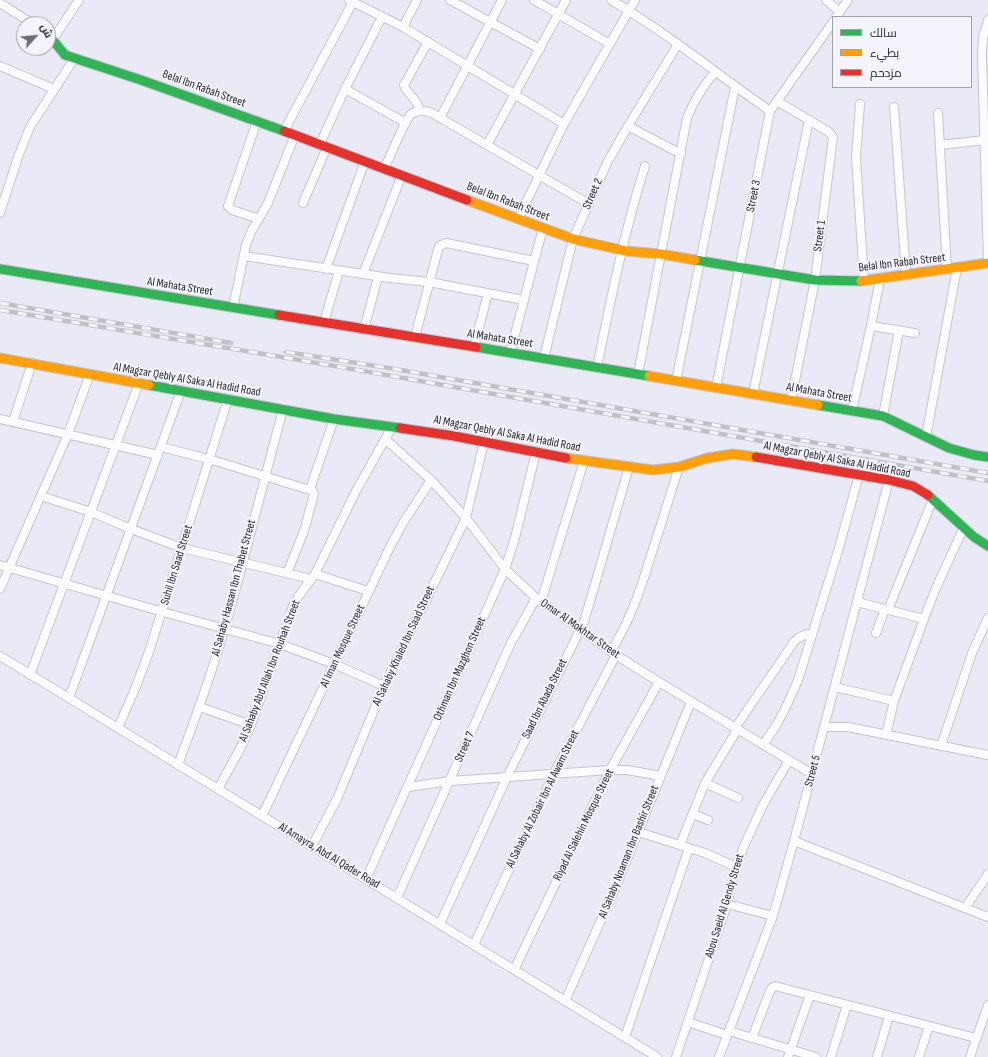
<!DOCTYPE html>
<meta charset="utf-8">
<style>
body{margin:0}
#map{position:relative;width:988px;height:1057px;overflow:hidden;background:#eaeaf6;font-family:"Sofia Sans Condensed",Cairo,sans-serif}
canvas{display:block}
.legend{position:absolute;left:832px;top:16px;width:140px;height:72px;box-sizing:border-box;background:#f4f4fd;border:1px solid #a2a2ab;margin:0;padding:5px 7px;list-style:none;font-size:12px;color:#282830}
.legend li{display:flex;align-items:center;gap:8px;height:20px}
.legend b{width:20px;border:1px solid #a2a2ab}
.north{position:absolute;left:16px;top:16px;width:40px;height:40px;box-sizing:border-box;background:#f4f4fd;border:1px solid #a2a2ab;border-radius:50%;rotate:63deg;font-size:11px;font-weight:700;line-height:16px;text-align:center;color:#282830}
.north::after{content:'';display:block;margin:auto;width:14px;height:18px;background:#6c6c75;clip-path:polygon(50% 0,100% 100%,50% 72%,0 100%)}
</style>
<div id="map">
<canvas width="988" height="1057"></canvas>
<ul class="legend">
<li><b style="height:5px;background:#30b455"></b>سالك</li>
<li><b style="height:5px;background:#ff9f0a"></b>بطيء</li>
<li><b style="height:5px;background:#e5322d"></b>مزدحم</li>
</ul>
<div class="north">ش</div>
</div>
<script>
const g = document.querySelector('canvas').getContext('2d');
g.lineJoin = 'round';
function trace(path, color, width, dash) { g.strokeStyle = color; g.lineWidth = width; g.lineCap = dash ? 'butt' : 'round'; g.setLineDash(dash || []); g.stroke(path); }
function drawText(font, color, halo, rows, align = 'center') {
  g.font = font + ' "Sofia Sans Condensed",sans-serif'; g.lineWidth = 4; g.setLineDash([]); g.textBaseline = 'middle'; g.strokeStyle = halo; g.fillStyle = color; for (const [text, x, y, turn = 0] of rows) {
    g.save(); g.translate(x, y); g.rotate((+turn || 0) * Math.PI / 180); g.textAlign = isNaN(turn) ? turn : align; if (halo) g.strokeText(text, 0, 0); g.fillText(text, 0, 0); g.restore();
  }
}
const street = new Path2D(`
 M349,0L403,27L564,124
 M450,0L540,49
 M534,0L610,44
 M611,0C667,33 717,74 770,111
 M826,0L840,12
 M0,3L33,24
 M836,17L848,0
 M403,27L417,0
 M53,39L79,0
 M0,66L54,89
 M345,89L406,123
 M777,101L829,132L833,137L815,280L791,401
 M860,104L856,158L864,281
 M894,107L906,275
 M420,111C417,97 406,94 404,85L428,42
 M938,113L947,269
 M440,118L502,0
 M257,121L228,206L232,210L259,219
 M628,126L681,154
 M284,131L353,2
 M320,144L345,89L382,17
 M487,145L566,0
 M940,145L985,140
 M384,169C389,159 405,120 411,114C417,110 423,111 430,112L589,204
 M303,203L327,147
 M0,213L18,157L30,127L74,59
 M518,219L564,124L635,0
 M244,256L390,278L429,282L524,300
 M988,263L982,54L983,38L988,20
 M326,269L365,161
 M363,274L402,175
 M233,308L246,245L251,232L268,203L295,135
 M324,322L339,271
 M871,326L915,333
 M364,329L378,277
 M415,337L439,246L446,243L534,261
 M474,347L488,293
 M510,353L543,228
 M544,358L573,239L607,163L628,126L678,44
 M597,367C611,299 624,232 645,166
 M638,374L687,118C694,100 703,86 715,72
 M676,381L735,87
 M716,388L770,111L833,22
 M753,394L809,120
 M852,411L871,326L880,279
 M883,416L899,330
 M0,419L158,455
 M13,422L32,363
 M926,437L957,268
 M385,439L431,480L466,518L505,569L536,598L616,655L659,682L812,774
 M161,447L209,459L313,491L314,494L304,531L287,573
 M310,489L334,419
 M41,496L91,512L131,529L182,548L311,579
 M0,565L163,612L280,644L334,664L384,686
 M315,574L368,591
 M0,589L68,434L90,374
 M541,602L584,461
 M857,602L924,619
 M888,610L933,499
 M876,633L885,609
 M611,651C631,620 642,585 653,549C662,522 670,495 679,467
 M0,656L657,1057
 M30,675L139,383
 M835,687L894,701
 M69,698L181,391
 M200,707L251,725
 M824,727H848L988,755
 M118,728L135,689L149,652L228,399
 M735,728L794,642C799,636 804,634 812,634
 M886,735L894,701L924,619L936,588L964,527
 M763,745L777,724L788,703L798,680L838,551L859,475
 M941,746L972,653L988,618
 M178,765C195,719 212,674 225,627C246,555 263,482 283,410
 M705,783L738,798
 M408,787L450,781L610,770H627L661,776
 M218,789L241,747L251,725L293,606L298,597L315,574L356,491L392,427
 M693,814L708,820
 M262,816L390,547L403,523L431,480
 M638,832L705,853L736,867
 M794,841L988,917
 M680,845L705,783L737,730
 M312,846L337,799L384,686L466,518L484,442
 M366,879L505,569L515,538L536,452
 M397,898L510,645L536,598
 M727,904L773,916
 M965,908L988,874
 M440,924L507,777L584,622L629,467
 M474,945L552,777L616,655
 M514,970L610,770L659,682
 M565,1001L614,891L691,702
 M688,1022L727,1035
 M729,1031L816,1057
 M625,1037L689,848
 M752,1038L770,991L772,988L775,986L976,1038
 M676,1057L727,904L736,867L744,846L763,805L789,760
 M719,1057L773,916L794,841L889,480
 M788,1057L810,995
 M831,1057L847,1005
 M877,1057L889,1016
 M919,1057L929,1026
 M970,1057L988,1005`);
const fast = new Path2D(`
 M48,34L65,55L141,80L284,131
 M695,260L815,280L861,281
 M0,269L279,315
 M476,347L649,376
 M149,385L334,419L400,428
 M818,405L883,416L949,448L974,455L988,457
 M928,495L974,537L988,546`);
const slow = new Path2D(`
 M467,200L573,239L626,251L661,254L695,260
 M861,281L988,263
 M0,358L149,385
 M649,376L818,405
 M566,458L653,470L679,467L707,458L733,454L756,457`);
const jam = new Path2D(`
 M284,131L467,200
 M279,315L476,347
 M400,428L454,436L566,458
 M756,457L889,480L913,486L928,495`);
const rail = new Path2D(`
 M0,303L231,343
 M0,310L335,366L988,481
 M286,352L395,369L988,473`);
const streetNames = [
 ["Belal Ibn Rabah Street",204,89,20],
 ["Street 2",593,194,-66],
 ["Street 3",754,196,-79],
 ["Belal Ibn Rabah Street",508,202,21],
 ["Street 1",820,236,-83],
 ["Belal Ibn Rabah Street",902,263,-7],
 ["Al Mahata Street",180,287,9],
 ["Al Mahata Street",500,339,9],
 ["Al Magzar Qebly Al Saka Al Hadid Road",187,380,10],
 ["Al Mahata Street",819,393,10],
 ["Al Magzar Qebly Al Saka Al Hadid Road",507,434,11],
 ["Al Magzar Qebly Al Saka Al Hadid Road",837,460,11],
 ["Suhil Ibn Saad Street",177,565,-73],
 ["Al Sahaby Hassan Ibn Thabet Street",234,588,-75],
 ["Omar Al Mokhtar Street",580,629,35],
 ["Al Iman Mosque Street",343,646,-65],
 ["Al Sahaby Khaled Ibn Saad Street",404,646,-65],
 ["Othman Ibn Mazghon Street",460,669,-66],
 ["Al Sahaby Abd Allah Ibn Rouhah Street",270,671,-69],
 ["Saad Ibn Abada Street",545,699,-64],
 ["Street 7",465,747,-66],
 ["Street 5",813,771,-75],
 ["Al Sahaby Al Zobair Ibn Al Awam Street",543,799,-64],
 ["Riyad Al Salehin Mosque Street",584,825,-64],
 ["Al Sahaby Noaman Ibn Bashir Street",629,852,-68],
 ["Al Amayra, Abd Al Qader Road",329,856,31],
 ["Abou Saeid Al Gendy Street",725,906,-73]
];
trace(street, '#c4c5ce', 10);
trace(fast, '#c4c5ce', 11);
trace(slow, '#c4c5ce', 11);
trace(jam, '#c4c5ce', 11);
trace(street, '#fcfcfe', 8);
trace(fast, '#30b455', 9);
trace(slow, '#ff9f0a', 9);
trace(jam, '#e5322d', 9);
trace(rail, '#c1c1c5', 4.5);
trace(rail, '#f4f4fd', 3, [9]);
drawText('12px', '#282830', '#f4f4fd', streetNames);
</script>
